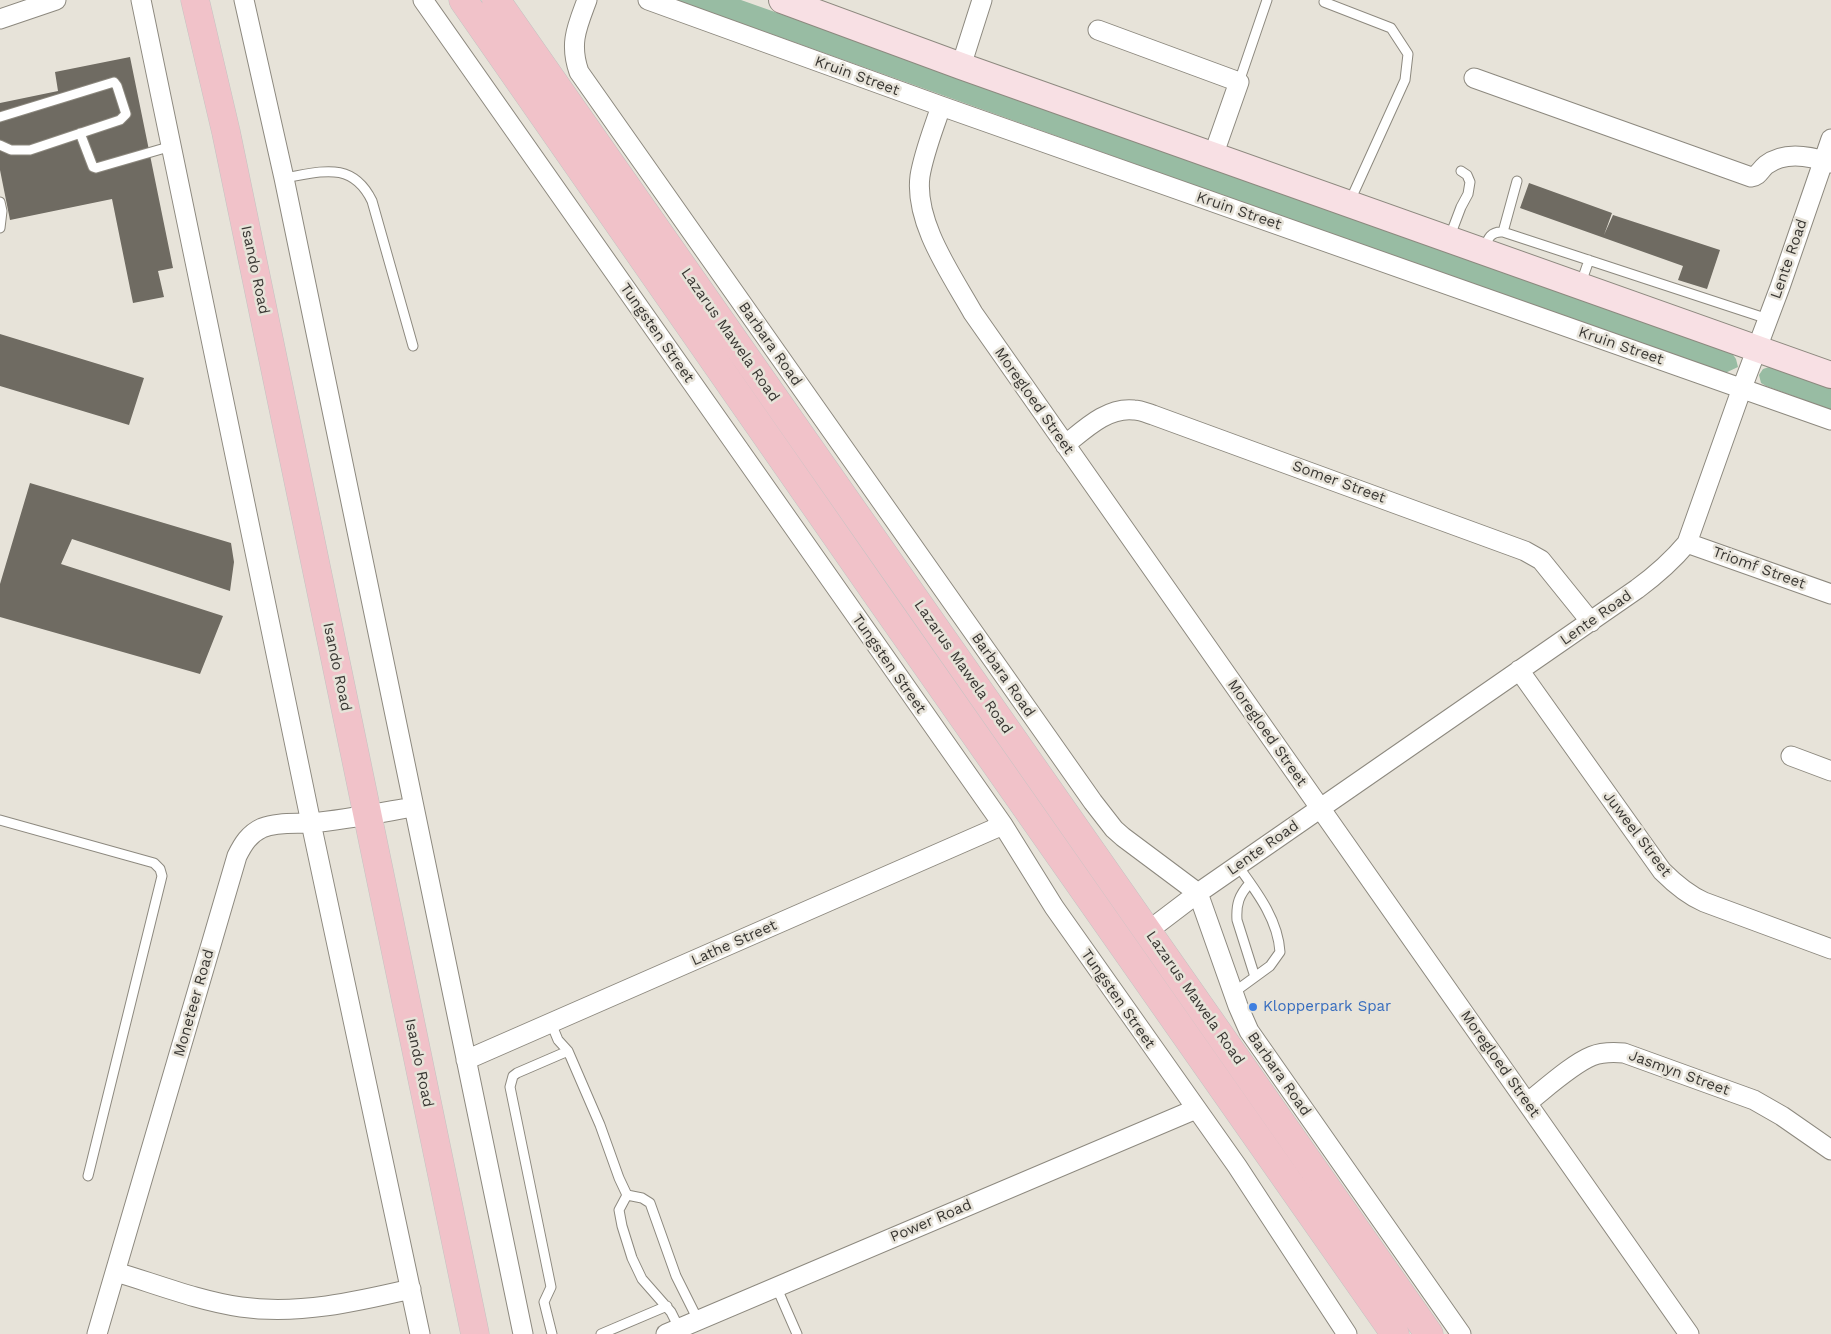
<!DOCTYPE html>
<style>
body{margin:0}
canvas{display:block;background:#e7e3d9}
</style>
<canvas width="1831" height="1334"></canvas>
<script>
const g = document.querySelector('canvas').getContext('2d');
g.lineJoin = 'round';
function fillPath(path, color) { g.fillStyle = color; g.fill(path, 'evenodd'); }
function trace(path, color, width, dash) { g.strokeStyle = color; g.lineWidth = width; g.lineCap = dash ? 'butt' : 'round'; g.setLineDash(dash || []); g.stroke(path); }
function drawText(font, color, halo, rows, align = 'center') {
  g.font = font + ' "Work Sans",sans-serif'; g.lineWidth = 5; g.setLineDash([]); g.textBaseline = 'middle'; g.strokeStyle = halo; g.fillStyle = color; for (const [text, x, y, turn = 0] of rows) {
    g.save(); g.translate(x, y); g.rotate((+turn || 0) * Math.PI / 180); g.textAlign = isNaN(turn) ? turn : align; if (halo) g.strokeText(text, 0, 0); g.fillText(text, 0, 0); g.restore();
  }
}
const green = new Path2D(`
 M676,0H741L1729,349L1736,359L1738,367L1723,374Z
 M1772,366L1831,385V410L1766,386L1761,383L1759,375L1763,369Z`);
const building = new Path2D(`
 M130,57L173,268L158,271L164,297L133,303L112,199L10,220L0,170V103L58,91L55,72Z
 M1529,183L1612,213L1604,235L1613,215L1720,250L1707,289L1678,280L1683,266L1520,208Z
 M0,334L144,378L129,425L0,386Z
 M30,483L231,543L234,562L230,591L72,539L61,564L223,616L200,674L0,617V584Z`);
const service = new Path2D(`
 M1324,2L1391,28L1408,54L1405,80L1350,201
 M1239,82L1267,0
 M0,117L114,82L117,86L126,114L120,120L30,150H11L0,145
 M80,133L93,167L96,168L172,146
 M284,178C321,172 352,160 372,201L413,346
 M0,202L2,211L0,228
 M1503,232L1517,181
 M1450,236L1461,207L1468,194L1470,182L1467,175L1461,171
 M1484,249C1488,238 1491,231 1503,232L1768,319
 M1581,283L1589,260
 M0,820L154,863L160,869L162,876L88,1176
 M1250,883C1239,895 1236,904 1237,920L1255,977
 M1233,993L1270,966L1280,952C1278,919 1256,891 1238,866
 M551,1023L558,1040L568,1051L600,1125L619,1178L627,1195L619,1210L622,1226L632,1258L642,1279L671,1312L679,1328
 M627,1195L642,1198L650,1203L676,1276L698,1320
 M776,1286L797,1334
 M552,1334L544,1302L551,1287L510,1087L513,1076L517,1073L568,1051
 M601,1334L667,1306`);
const minor = new Path2D(`
 M141,0L311,823L420,1334
 M244,0L284,178L523,1334
 M423,0L1003,825L1054,907L1237,1166L1347,1334
 M587,0C577,27 569,43 579,72L1093,802L1114,829L1123,837L1198,893L1238,1006L1249,1031L1461,1334
 M648,0L941,106L1831,420
 M0,19L56,0
 M1098,30L1239,82L1213,156
 M961,66L982,0
 M1474,78L1751,177C1759,176 1760,170 1766,165C1784,151 1811,156 1831,163
 M941,106C934,128 924,152 920,176C914,222 951,274 973,313L1689,1334
 M1065,445C1085,429 1107,407 1134,410C1140,410 1147,413 1153,415L1525,551L1541,560L1591,622
 M1687,543L1831,594
 M1519,670L1662,871C1675,884 1688,895 1704,902L1831,949
 M1791,756L1831,771
 M1148,931L1198,893L1637,589C1656,575 1672,561 1687,543L1742,388L1780,287L1831,139
 M466,1060L1003,825
 M1527,1103C1545,1089 1572,1064 1592,1056C1602,1052 1613,1052 1624,1053L1754,1100L1782,1116L1831,1150
 M116,1272C156,1284 199,1301 241,1307C299,1315 355,1302 411,1289
 M97,1334L237,856C243,844 249,834 262,828C277,822 295,824 311,823C345,820 379,813 413,807
 M666,1334L1196,1109`);
const secondary = new Path2D(`
 M782,0L961,66L1831,375`);
const primary = new Path2D(`
 M195,0L226,132L475,1334
 M463,0L880,599L1395,1334
 M496,0L1429,1334`);
const markers = [
 [1253,1007,5,"#3f7fe0"]
];
const streetNames = [
 ["Kruin Street",857,76,20],
 ["Kruin Street",1239,211,19],
 ["Lente Road",1789,259,-71],
 ["Isando Road",255,270,78],
 ["Tungsten Street",657,333,55],
 ["Lazarus Mawela Road",730,335,55],
 ["Barbara Road",770,344,55],
 ["Kruin Street",1621,346,19],
 ["Moregloed Street",1034,401,55],
 ["Somer Street",1339,482,20],
 ["Triomf Street",1759,568,20],
 ["Lente Road",1596,618,-35],
 ["Tungsten Street",889,664,55],
 ["Isando Road",337,667,78],
 ["Lazarus Mawela Road",963,667,55],
 ["Barbara Road",1003,675,55],
 ["Moregloed Street",1267,733,55],
 ["Juweel Street",1637,834,53],
 ["Lente Road",1263,848,-35],
 ["Lathe Street",734,943,-24],
 ["Lazarus Mawela Road",1195,998,55],
 ["Tungsten Street",1118,999,55],
 ["Moneteer Road",194,1003,-74],
 ["Isando Road",419,1063,78],
 ["Moregloed Street",1500,1064,55],
 ["Jasmyn Street",1679,1073,20],
 ["Barbara Road",1279,1074,55],
 ["Power Road",931,1221,-23]
];
const shopNames = [
 ["Klopperpark Spar",1263,1007]
];
fillPath(green, '#98bca3');
fillPath(building, '#6f6b62');
trace(service, '#8d897f', 11);
trace(minor, '#8d897f', 21);
trace(secondary, '#8d897f', 28);
trace(primary, '#c4c3c2', 29);
trace(service, '#fff', 9);
trace(minor, '#fff', 19);
trace(secondary, '#f8e0e4', 26);
trace(primary, '#f1c2c9', 28);
for (const [x, y, r, color] of markers) { const dot = new Path2D(); dot.arc(x, y, r, 0, 2 * Math.PI); g.fillStyle = color; g.fill(dot); trace(dot, '#e7e3d9', 2); }
drawText('15px', '#393733', '#e7e3d9', streetNames);
drawText('15px', '#366cbe', '#e7e3d9', shopNames, 'left');
</script>
